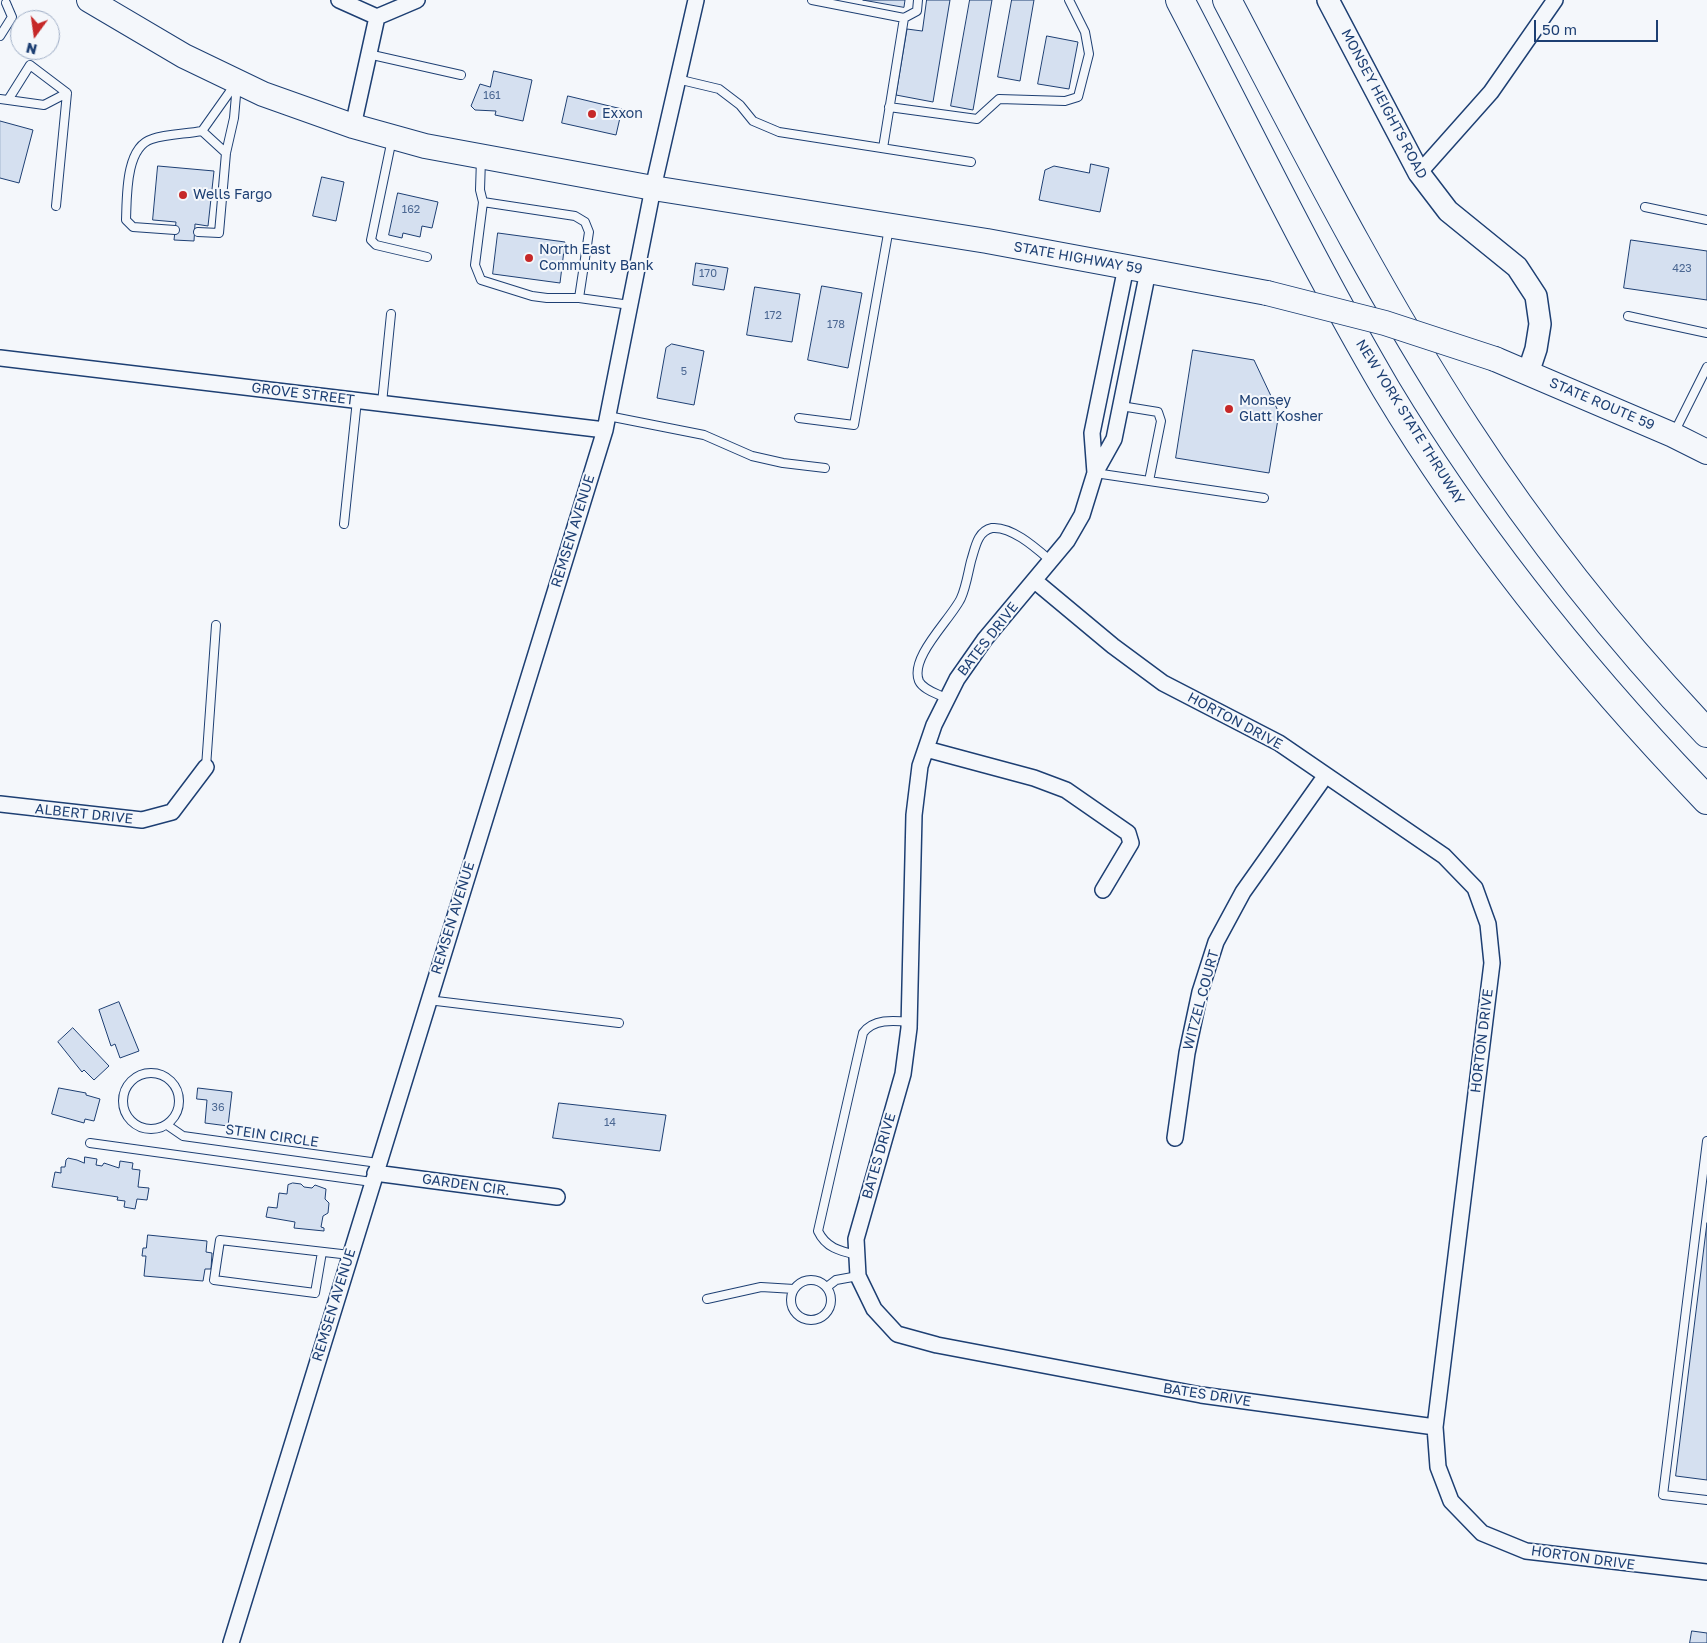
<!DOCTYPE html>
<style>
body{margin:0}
#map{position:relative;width:1707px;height:1643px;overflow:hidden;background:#f4f7fb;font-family:"Golos Text",sans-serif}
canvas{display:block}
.north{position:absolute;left:10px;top:10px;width:50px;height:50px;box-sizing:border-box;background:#f4f7fb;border:1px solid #9eadc5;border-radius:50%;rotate:194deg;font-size:14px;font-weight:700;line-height:20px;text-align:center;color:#1d3f73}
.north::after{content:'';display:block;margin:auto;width:18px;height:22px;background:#c62828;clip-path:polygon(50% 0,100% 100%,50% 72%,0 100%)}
.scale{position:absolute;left:1534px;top:20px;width:124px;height:22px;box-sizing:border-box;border:2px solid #1d3f73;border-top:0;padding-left:6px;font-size:15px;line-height:18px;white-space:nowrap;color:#1d3f73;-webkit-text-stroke:4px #f4f7fb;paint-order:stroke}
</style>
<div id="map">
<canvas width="1707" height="1643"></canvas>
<div class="north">N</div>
<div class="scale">50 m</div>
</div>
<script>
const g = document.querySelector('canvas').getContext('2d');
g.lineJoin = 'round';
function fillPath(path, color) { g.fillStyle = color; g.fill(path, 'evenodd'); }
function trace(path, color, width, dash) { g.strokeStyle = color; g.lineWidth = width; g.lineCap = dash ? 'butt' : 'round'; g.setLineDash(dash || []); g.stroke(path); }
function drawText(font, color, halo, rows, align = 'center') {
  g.font = font + ' "Golos Text",sans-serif'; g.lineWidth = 4; g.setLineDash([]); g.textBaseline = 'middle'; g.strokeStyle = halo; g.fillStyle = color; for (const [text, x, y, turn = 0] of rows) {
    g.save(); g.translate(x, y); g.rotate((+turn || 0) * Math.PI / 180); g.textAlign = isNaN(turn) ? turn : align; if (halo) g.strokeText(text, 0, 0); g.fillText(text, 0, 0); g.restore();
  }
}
const building = new Path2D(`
 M863,0H905L904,7Z
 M927,0H950L933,102L896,95L907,29L922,31Z
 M970,0H992L973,110L951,106Z
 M1012,0H1034L1020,81L998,77Z
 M1047,36L1078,42L1069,89L1038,84Z
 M494,71L532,80L523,121L495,115L496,111L475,110L471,106L480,84L490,87Z
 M568,96L622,109L616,135L562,123Z
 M0,121L33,130L19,183L0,178Z
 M1091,164L1109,168L1100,212L1039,200L1045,170L1054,166L1089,173Z
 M158,166L214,171L208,226L195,224L194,241L174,240L176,222L153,220Z
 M322,177L344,182L336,221L313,216Z
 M398,193L438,202L432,228L422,226L420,237L403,233L402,238L389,235Z
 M498,233L565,242L560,283L493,274Z
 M1631,240L1707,251V300L1624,288Z
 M696,263L728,268L724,290L693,285Z
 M822,286L862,293L848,368L808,360Z
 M755,287L800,294L792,342L747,335Z
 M672,344L704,351L694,405L657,398L666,348Z
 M1193,350L1254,360L1279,413L1269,473L1176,458Z
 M119,1002L139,1051L120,1058L115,1044L111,1046L99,1010Z
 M73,1028L109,1066L94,1080L84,1070L82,1072L58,1042Z
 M59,1088L86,1093V1095L100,1099L94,1121L85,1119L84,1123L52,1114Z
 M198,1088L232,1092L228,1126L205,1123L207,1100L197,1099Z
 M559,1103L666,1115L660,1151L553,1138Z
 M85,1157L97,1159L96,1165L102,1166L104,1163L119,1168L120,1161L133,1163L132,1169L140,1170L138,1187L149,1188L147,1200L137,1199L135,1209L124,1207L125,1201L117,1200L118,1197L52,1187L55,1172L61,1173V1167H65L66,1160L68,1158L77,1160L84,1163Z
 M293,1183L301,1184L304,1187L312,1188L315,1185L326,1189L325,1199L329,1203L328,1213L323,1216L321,1227L324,1228V1231L294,1228L295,1222L266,1217L268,1207L277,1208L279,1193L287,1194L288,1185Z
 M1707,1223V1480L1676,1476Z
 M148,1235L207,1241L206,1252L212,1253L211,1269H205L203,1281L144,1276L146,1256H142L143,1248H146Z
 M1692,1631L1707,1633V1643H1690Z`);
const lane = new Path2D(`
 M812,0L904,18L917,11L918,0
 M0,36L12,17L6,3
 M368,54L461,75
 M677,79L719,89L740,105L753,121L779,132L971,162
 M0,99L8,100L30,65L67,93L56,206
 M8,100L44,105L67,93
 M889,107L977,119L999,99L1065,101L1078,97L1089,54L1085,32L1069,0
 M202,131L226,153
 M392,139L371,240L376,245L427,257
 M883,148L904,18
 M481,159L480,190L483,202L475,265L481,280L532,296L547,298H579L630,305
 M483,202L575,216L585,222L589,232L579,298
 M1645,207L1707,220
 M175,230L133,227L126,220C127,198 125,147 152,139C167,134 186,134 202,131L236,83
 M198,232L219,233L226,153L234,118L237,84
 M1628,316L1707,333
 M382,403L391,314
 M1121,406L1158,412L1161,421L1149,481
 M608,416L704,435L752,456L783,463L825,468
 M799,418L854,425L889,228
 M1674,433L1707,367
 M1095,473L1264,498
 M344,524L357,400
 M947,699C939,694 923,690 919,681C909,657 952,618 961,598C966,587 968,573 971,561C975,549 977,531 992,528C1012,526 1037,549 1051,561
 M206,767L216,625
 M428,1000L619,1023
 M123 1101a28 28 0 1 1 56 0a28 28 0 1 1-56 0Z
 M167,1125L183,1136L378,1163
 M1707,1141L1663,1495L1707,1500
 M90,1143L372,1182
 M322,1252L315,1293L214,1280L220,1240L350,1255
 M857,1255C840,1251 826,1248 818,1231L863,1033C873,1019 893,1020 909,1022
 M791 1300a20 20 0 1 1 40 0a20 20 0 1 1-40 0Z
 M827,1287L836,1280L858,1276
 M707,1299L761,1287L794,1289`);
const street = new Path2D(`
 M339,0L377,17
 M353,126L377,17L417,0
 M1419,173L1491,92L1555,0
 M1148,271L1114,439L1095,473L1082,515L1067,541L985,639L957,679L934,725L920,766L914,815L909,1028L903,1074L856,1239L858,1276L874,1309L897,1334L937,1345L1201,1395L1435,1427
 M0,358L605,430
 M1095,473L1092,433L1126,267
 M1035,581L1113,646L1163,683L1279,743L1444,856L1475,888L1488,924L1492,963L1435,1427L1438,1467L1451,1501L1482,1533L1526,1551L1707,1572
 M926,749L1034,778L1066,790L1128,833L1131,843L1103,890
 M0,804L142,820L172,812L206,767
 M1175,1138L1187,1053L1200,992L1216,942L1243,892L1326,775
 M375,1173L557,1197
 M231,1643L605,430L653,188L696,0`);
const secondary = new Path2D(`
 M1328,0L1419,173L1448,211L1517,267L1536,296L1540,324L1536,349L1528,373`);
const primary = new Path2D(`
 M89,0L184,56L263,94L353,126L425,146L653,188L987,241L1267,293
 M1495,359L1673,435L1707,452`);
const highway = new Path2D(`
 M1180,0C1248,130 1312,263 1386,389C1476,539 1586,674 1707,800
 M1227,0C1303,145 1377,291 1466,428C1537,537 1618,639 1707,733`);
const primaryBridge = new Path2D(`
 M1267,293L1385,323L1495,359`);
const markers = [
 [592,114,5,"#c62828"],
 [183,195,5,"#c62828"],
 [529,258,5,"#c62828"],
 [1229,409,5,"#c62828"]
];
const numberNames = [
 ["161",492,96],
 ["162",411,210],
 ["423",1682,269],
 ["170",708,274],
 ["172",773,316],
 ["178",836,325],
 ["5",684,372],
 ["36",218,1108],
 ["14",610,1123]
];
const streetNames = [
 ["MONSEY HEIGHTS ROAD",1384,104,62],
 ["STATE HIGHWAY 59",1078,258,10],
 ["GROVE STREET",303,394,7],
 ["STATE ROUTE 59",1602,404,23],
 ["NEW YORK STATE THRUWAY",1410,422,58],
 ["REMSEN AVENUE",573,531,-73],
 ["BATES DRIVE",988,639,-52],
 ["HORTON DRIVE",1235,721,28],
 ["ALBERT DRIVE",84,814,6],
 ["REMSEN AVENUE",453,918,-73],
 ["WITZEL COURT",1201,1000,-75],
 ["HORTON DRIVE",1482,1041,-83],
 ["STEIN CIRCLE",272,1136,8],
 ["BATES DRIVE",879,1156,-74],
 ["GARDEN CIR.",466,1185,8],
 ["REMSEN AVENUE",334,1305,-73],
 ["BATES DRIVE",1207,1395,9],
 ["HORTON DRIVE",1583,1558,8]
];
const poiNames = [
 ["Exxon",602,114],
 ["Wells Fargo",193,195],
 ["North East",539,250],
 ["Community Bank",539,266],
 ["Monsey",1239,401],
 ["Glatt Kosher",1239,417]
];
fillPath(building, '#d5e0f0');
trace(building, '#1d3f73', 1);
trace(lane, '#1d3f73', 10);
trace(street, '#1d3f73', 18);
trace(secondary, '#1d3f73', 24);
trace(primary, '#1d3f73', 26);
trace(highway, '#1d3f73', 30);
trace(lane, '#f4f7fb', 8);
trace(street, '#f4f7fb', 15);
trace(secondary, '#f4f7fb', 21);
trace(primary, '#f4f7fb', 24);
trace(highway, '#f4f7fb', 28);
trace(primaryBridge, '#1d3f73', 26, []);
trace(primaryBridge, '#f4f7fb', 24);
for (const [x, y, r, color] of markers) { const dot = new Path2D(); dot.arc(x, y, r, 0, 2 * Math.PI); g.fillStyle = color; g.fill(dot); trace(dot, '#f4f7fb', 2); }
drawText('11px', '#4b6792', null, numberNames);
drawText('14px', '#1d3f73', '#f4f7fb', streetNames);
drawText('14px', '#1d3f73', '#f4f7fb', poiNames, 'left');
</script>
